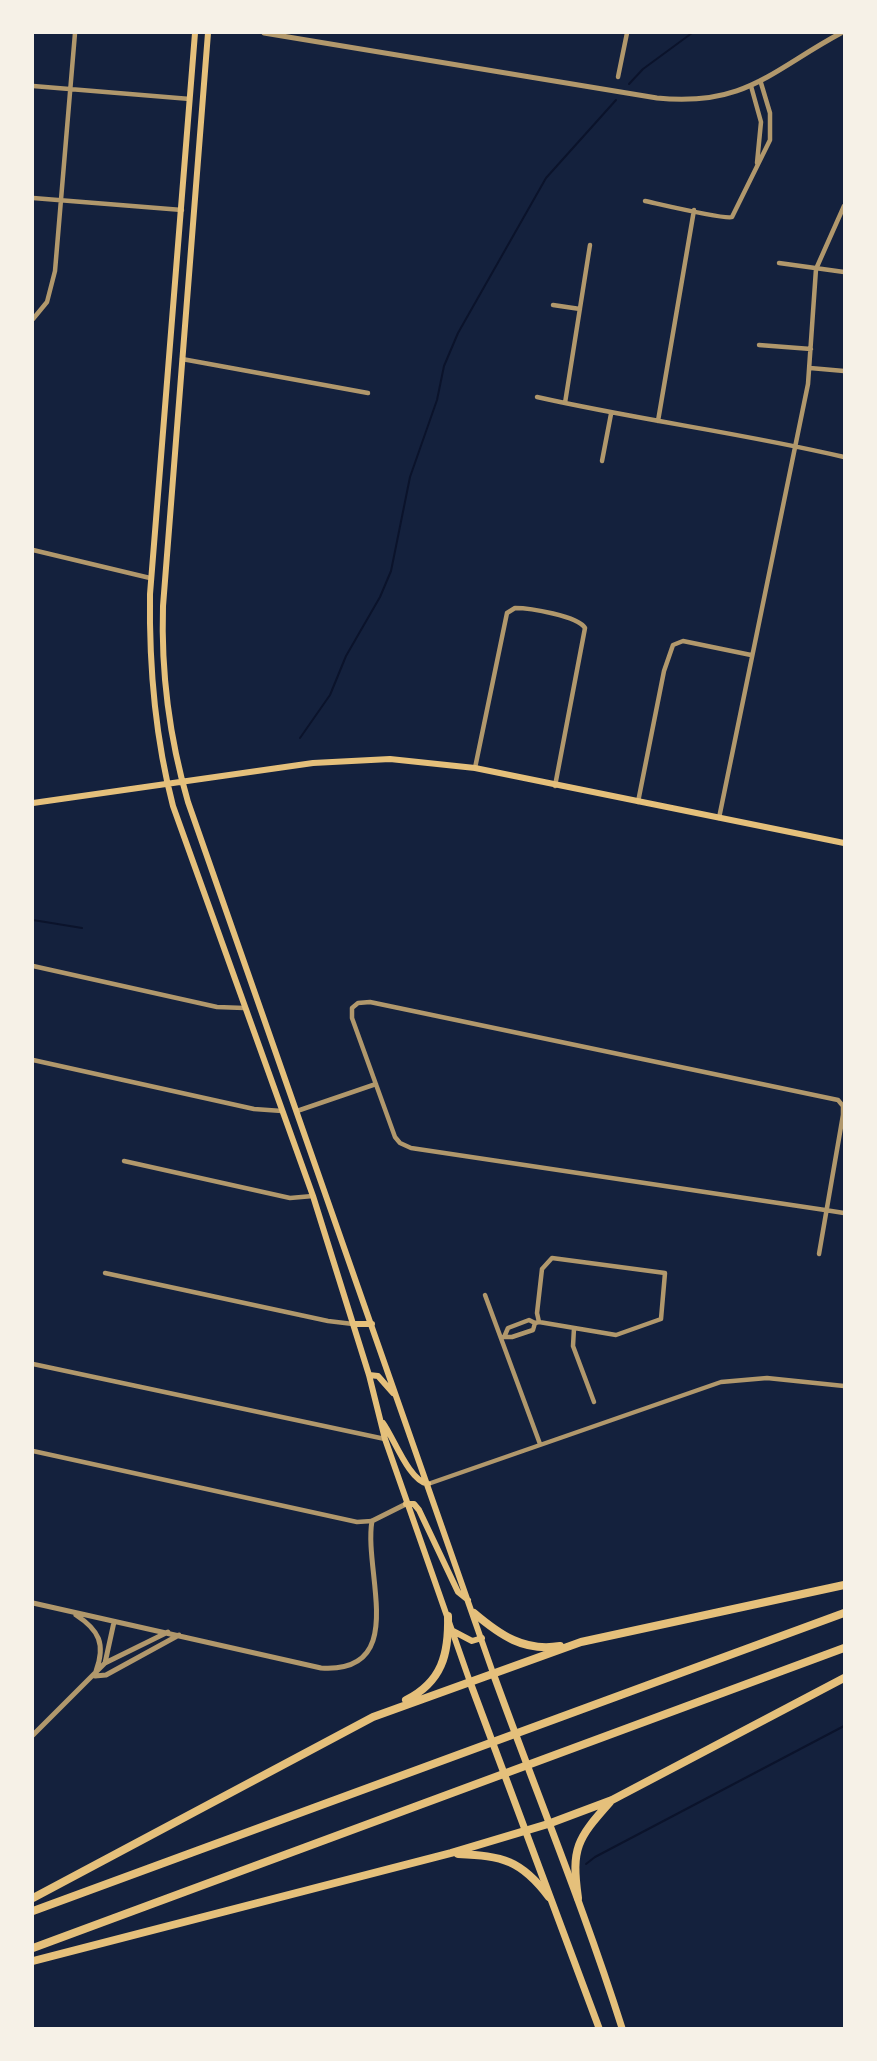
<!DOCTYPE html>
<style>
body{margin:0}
#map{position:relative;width:877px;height:2061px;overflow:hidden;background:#14213d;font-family:Commissioner,sans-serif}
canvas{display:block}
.frame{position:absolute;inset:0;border:34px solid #f6f1e7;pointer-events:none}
</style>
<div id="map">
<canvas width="877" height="2061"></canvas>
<div class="frame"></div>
</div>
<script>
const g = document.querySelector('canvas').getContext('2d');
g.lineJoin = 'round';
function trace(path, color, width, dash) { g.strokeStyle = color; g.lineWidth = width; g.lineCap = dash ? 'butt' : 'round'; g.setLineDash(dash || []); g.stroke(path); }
const stream = new Path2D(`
 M629,84L643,69L692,33
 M300,738L330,695L346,656L380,597L391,571L410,477L437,400L444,366L458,333L546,178L616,100
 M33,920L82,928
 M586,1864L595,1857L844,1726`);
const minor = new Path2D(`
 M618,77L627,33
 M33,86L190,99
 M751,86L761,122L757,163
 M33,198L182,210
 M645,201C659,204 726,220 732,217L770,140V113L761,83
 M779,263L844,272
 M553,305L580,309
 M33,319L47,302L55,271L75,33
 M759,345L811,349
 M182,359L368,393
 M810,368L844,371
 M537,397C639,420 742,433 844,457
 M565,403L590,245
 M658,421L694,210
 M602,461L611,414
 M33,550L150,578
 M475,768L507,613L515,608C530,608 578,616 585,628L555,786
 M638,802L664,671L673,645L683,641L751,655
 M719,818L808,384L816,269L844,206
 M33,966L217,1007L244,1008
 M33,1060L254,1109L282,1111
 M297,1111L376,1084
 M124,1161L290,1198L313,1196
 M819,1254L843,1115V1106L838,1100L370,1002L358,1003L352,1008V1018L395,1137L400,1143L411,1148L825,1210L844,1213
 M105,1273L328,1321L353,1324
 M485,1295L540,1444
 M535,1323L539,1322L616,1335L661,1319L665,1273L552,1258L542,1269L537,1313L539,1322
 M574,1328L573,1346L594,1402
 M501,1337H512L533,1330L535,1323L529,1320L508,1328L505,1335
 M33,1364L385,1439
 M33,1451L357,1522L372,1521
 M428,1484L721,1382L767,1378L844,1386`);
const tertiary = new Path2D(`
 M264,33L657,98C745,107 772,70 841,33
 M33,1603L321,1668C410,1674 363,1572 372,1521L406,1504
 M76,1615C99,1630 106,1644 96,1671
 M105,1663L168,1632
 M95,1676L106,1675L179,1635
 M33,1735L105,1663L114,1622`);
const secondary = new Path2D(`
 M195,33L150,594C149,665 155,737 173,806L313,1196L369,1375L385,1439L470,1682
 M208,33L163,606C161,671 170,740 188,802L493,1673
 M33,803L313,763L390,759L475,768L844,843
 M353,1324H372
 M369,1375L378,1376L393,1393
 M383,1423C394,1438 409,1481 428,1484
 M406,1504H414L419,1510L458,1592L468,1600
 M453,1631L472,1641L482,1638`);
const primary = new Path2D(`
 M493,1673C536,1792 584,1908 622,2028
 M470,1682L599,2028`);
const motorway = new Path2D(`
 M474,1613C500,1635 524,1652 560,1646
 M406,1700C442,1682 449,1654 448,1616
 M458,1854C503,1856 521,1860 549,1897
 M33,1898L373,1717L581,1642L844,1585
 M578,1898C571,1848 577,1839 610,1802
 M33,1911L844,1613
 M33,1948L844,1648
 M33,1961L451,1853L548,1824L612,1800L844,1678`);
trace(stream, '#0b132b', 2);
trace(minor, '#b1986c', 4.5);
trace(tertiary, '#b1986c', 5);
trace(secondary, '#e5c07b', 6);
trace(primary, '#e5c07b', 7);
trace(motorway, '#e5c07b', 8);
</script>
